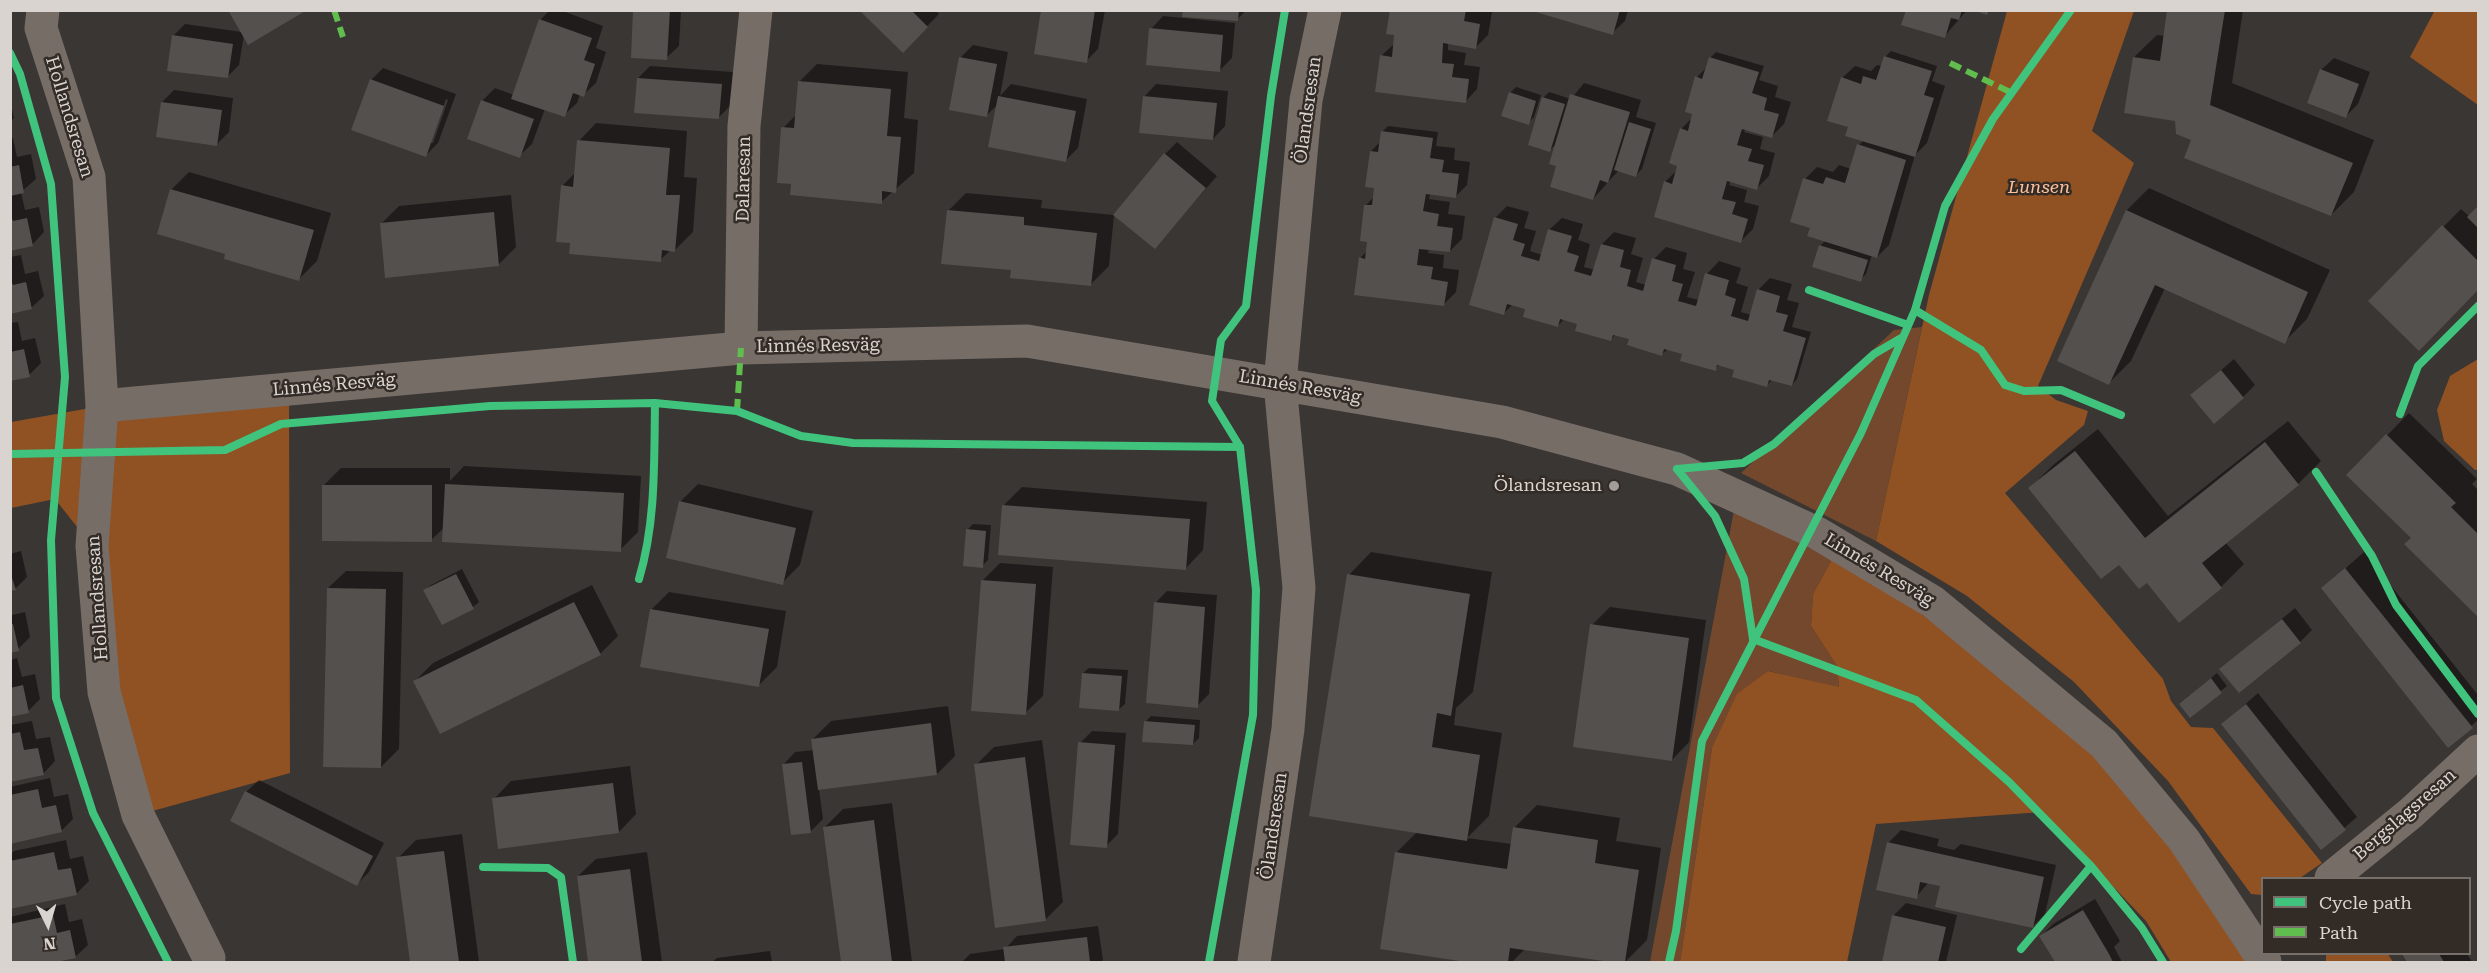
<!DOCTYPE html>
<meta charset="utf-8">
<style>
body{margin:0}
#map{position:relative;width:2489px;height:973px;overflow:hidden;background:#3a3633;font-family:"Roboto Serif",serif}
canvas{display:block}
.frame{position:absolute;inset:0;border:12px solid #dad4d1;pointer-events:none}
.legend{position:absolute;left:2261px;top:877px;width:210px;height:78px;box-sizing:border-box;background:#332b26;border:2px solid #766f6a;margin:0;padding:8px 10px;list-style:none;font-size:18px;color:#dad4d1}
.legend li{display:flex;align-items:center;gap:12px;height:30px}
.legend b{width:30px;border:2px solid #766f6a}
.north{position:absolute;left:18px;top:895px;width:60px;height:60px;-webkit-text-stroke:4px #332b26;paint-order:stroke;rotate:175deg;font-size:16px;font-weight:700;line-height:24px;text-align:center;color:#dad4d1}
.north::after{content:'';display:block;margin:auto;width:21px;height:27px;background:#dad4d1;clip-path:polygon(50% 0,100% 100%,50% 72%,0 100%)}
</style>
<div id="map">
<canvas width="2489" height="973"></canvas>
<div class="frame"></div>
<ul class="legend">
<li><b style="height:8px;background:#40c37c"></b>Cycle path</li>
<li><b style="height:8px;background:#5fbe4e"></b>Path</li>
</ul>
<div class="north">N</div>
</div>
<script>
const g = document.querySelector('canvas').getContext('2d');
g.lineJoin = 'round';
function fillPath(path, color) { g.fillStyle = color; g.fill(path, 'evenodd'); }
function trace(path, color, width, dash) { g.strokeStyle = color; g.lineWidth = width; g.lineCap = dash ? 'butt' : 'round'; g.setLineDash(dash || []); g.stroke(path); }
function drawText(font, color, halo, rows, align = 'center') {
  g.font = font + ' "Roboto Serif",serif'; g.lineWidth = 5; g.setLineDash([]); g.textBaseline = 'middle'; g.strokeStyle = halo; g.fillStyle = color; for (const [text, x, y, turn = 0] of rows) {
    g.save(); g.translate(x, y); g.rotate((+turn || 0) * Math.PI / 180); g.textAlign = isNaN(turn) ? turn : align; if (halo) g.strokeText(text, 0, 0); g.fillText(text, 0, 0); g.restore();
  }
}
const green = new Path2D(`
 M1922,327L1876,541L1741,473L1894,330Z
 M1734,510L1832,559L1813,594L1811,626L1837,666L1839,688L1769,671L1712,748L1680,962H1650Z`);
const forest = new Path2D(`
 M2435,10L2478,11V105L2410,57Z
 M2007,11H2134L2092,131L2134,163L2038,386L2056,400L2088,411L2084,425L2005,493L2163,679L2171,701L2191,727L2213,728L2322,863L2300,878H2262V895L2251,894L2168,781L2074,682L1967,596L1876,541L1929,295Z
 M2478,359V470H2475L2444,441L2437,410L2450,376Z
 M289,389L290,773L138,815L92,546L55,499L11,508V422L102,406Z
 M1832,559L1896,596L1983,658L2061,724L2129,791L2253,962H2171L2146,921L2042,812L1876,824L1847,962H1680L1712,748L1737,694L1768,671L1839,687L1837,666L1811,626L1813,594Z
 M2326,954H2388L2393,962H2326Z`);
const shadow = new Path2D(`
 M550,10H560L603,26L596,48L606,52L596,83L583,95L580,94L577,103L564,115L545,109L532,144L519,156L469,138L483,100L495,88L514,95L540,20Z
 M635,10H681L679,46L666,58Z
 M861,10H935L939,14L903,51Z
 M1042,10H1105L1098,49L1086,61Z
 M1184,10H1246L1237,20Z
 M1391,10L1492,12L1488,35L1476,47L1448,43V50L1466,53L1464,65L1480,67L1477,89L1465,102L1381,56L1394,44L1395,34Z
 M1532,10H1628L1625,21L1612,33Z
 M1907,10H1967L1944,37Z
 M2169,10H2243L2232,83L2374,140L2354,192L2331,215L2193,139L2176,120L2134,57L2157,35L2165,36Z
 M1163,16L1235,23L1232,58L1219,71L1151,29Z
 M185,24L242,32L244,35L239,65L227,77L173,36Z
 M973,45L1008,52L1000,96L1011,84L1087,99L1078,148L1066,160L998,104L986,116L961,57Z
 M1891,51L1937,66L1932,81L1945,86L1927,143L1915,155L1889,245L1877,257L1872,255L1866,274L1860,280L1820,246L1826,240L1812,227L1805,179L1817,167L1833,172L1839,165L1851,169L1859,145L1864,140L1850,126L1842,78L1855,66L1871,71L1877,65L1882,66L1885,57Z
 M1716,52L1764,66L1759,80L1778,86L1775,97L1791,102L1784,124L1772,136L1746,128L1744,132L1763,137L1760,149L1775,153L1769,176L1757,188L1731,180L1729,185L1747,190L1744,202L1759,206L1753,229L1741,241L1665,182L1677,170L1681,129L1693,117L1697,77L1708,66L1710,58Z
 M2334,58L2370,72L2358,104L2346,116L2321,70Z
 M817,64L908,72L904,118L918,120L914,173L881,202L793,182L783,128L797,114L799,82Z
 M650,66L733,72L731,105L718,118L638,78Z
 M383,68L456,94L438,143L426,155L371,80ZM446,99L448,100L433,143H430Z
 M1584,83L1641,100L1636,117L1656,123L1642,169L1636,175L1619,170L1593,199L1558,165L1557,143L1550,150L1543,98L1549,92L1571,99Z
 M1156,84L1228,91L1225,126L1213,139L1144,97Z
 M1516,87L1541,95L1534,117L1528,123L1510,93Z
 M174,90L233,98L229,132L217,144L162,102Z
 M10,100L14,118L10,122Z
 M596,123L687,131L684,177L697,178L693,232L675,250H671L660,260L572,241L562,186L576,172L579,141Z
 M1388,126L1438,132L1436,146L1455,148L1454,160L1470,162L1467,185L1455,197L1430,194L1429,199L1450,202L1448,214L1465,216L1462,239L1450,251L1429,248L1428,253L1444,255L1443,268L1459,270L1456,292L1444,304L1360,258L1367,251L1369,240L1366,205L1374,197L1375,187L1371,151L1381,141L1382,132Z
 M13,138L17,157L31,154L36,179L21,192L25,210L39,207L44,232L32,245L10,249V139Z
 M1177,142L1217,176L1155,247L1165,154Z
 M189,172L331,213L317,261L299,279L227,253L171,190Z
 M2149,188L2330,270L2307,319L2284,342L2165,288L2131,361L2109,383L2127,210Z
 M966,193L1042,200L1041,208L1114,215L1109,266L1091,284L1012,269L948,211Z
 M511,195L516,247L499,264L381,224L399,206Z
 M1507,206L1529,212L1524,228L1536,231L1530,251L1542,255L1549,230L1562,218L1583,224L1578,240L1590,244L1584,267L1595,270L1602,244L1614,232L1636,238L1631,254L1643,258L1636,282L1646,285L1654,259L1666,247L1687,253L1683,269L1695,272L1687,297L1699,300L1707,274L1719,261L1741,268L1736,283L1748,287L1741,312L1751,315L1758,290L1770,278L1792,284L1787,300L1799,303L1792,327L1811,332L1797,379L1792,385L1773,379L1766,386L1737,364H1720L1715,369L1685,349H1668L1662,354L1631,338L1616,334L1610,340L1580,319H1564L1558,326L1528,304H1513L1504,313L1495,218Z
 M2478,208V288L2419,349L2370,301L2461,209L2470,217Z
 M21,255L25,274L38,271L44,296L31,308L10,312V257Z
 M18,322L22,341L35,338L41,363L29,375L10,379V323Z
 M2234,359L2255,385L2243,397L2192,395Z
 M2409,413L2477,479L2472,484L2478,490V615L2406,544L2413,538L2348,475Z
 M2288,421L2321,461L2298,484L2225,542L2244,564L2221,587L2120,562L2030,488L2053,465L2098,429L2168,516Z
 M464,466L641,476L638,532L620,550L444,528L431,540L324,485L341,468H450V481Z
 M698,484L813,511L800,565L782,583L680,502Z
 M1022,487L1207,502L1203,550L1186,568L1004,505Z
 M973,524L991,525L988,560L982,566L967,530Z
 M21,551L27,577L15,589L10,590V554Z
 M1371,552L1492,572L1473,692L1456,708L1454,725L1502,733L1489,816L1467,838L1512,844L1514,828L1537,805L1620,818L1616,841L1661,848L1647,940L1625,962L1526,948L1512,962H1476L1381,948L1396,853L1418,831L1349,575Z
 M2364,552L2478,695V720L2449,745L2323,588Z
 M1000,563L1053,567L1043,696L1025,713L982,581Z
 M462,569L479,602L473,607L442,623L425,590L431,585Z
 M346,571L403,572L399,749L381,767L328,588Z
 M592,585L618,636L600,654L415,681L433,663Z
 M1167,591L1217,595L1209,694L1197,706L1155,603Z
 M669,592L786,611L777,667L759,685L651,610Z
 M1610,607L1706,620L1689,742L1672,760L1592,625Z
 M2295,608L2312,630L2300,642L2221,669Z
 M10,610L12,615L25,612L30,637L18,649L10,651Z
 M17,658L22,677L35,674L40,699L28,711L10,715V660Z
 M1089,668L1128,670L1125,704L1119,709L1083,673Z
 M2217,673L2227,686L2190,716L2187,698Z
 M2258,693L2357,817L2322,847L2223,724Z
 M948,706L955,756L937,774L819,789L823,819L810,832L783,765L795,752L814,750L813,739L831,721Z
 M1151,716L1200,720L1199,738L1193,744L1145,722Z
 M32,721L36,739L50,737L55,761L43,774L10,781V725Z
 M1092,731L1126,733L1118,834L1106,846L1080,743Z
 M1042,740L1063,902L1045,920L976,765L994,747Z
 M630,766L636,814L619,832L494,799L511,781Z
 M50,778L54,797L68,794L73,819L61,831L10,842V787Z
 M259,780L384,843L369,872L357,884L246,792Z
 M892,803L912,962H842L825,827L843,809Z
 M1901,830L1939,839L1937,846L1954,850L1961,844L2056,865L2045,914L2032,927L1943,881L1929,882L1916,897L1888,843Z
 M462,834L479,962H411L398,858L416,840Z
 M66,840L70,859L83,856L89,881L77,893L10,904V855L14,851Z
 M647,852L662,962H590L578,876L596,859Z
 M2095,899L2120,941L2114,947L2122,962H2056L2041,936L2053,924Z
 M1906,903L1957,915L1946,962H1884L1894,915Z
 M65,904L69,922L82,919L88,945L75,957L48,962H10V917Z
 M1098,926L1103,960L1101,962H962L970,954L1005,949L1017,936Z
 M770,951L772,962H712L717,958Z
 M2404,954H2467L2472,962H2409Z`);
const building = new Path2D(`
 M228,10H307L248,45Z
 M633,10H670L667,60L631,58Z
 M859,10H911L928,27L903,53Z
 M1041,10H1095L1087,63L1034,54Z
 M1183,10H1239L1238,21L1182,17Z
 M1390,10H1466L1464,21L1480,24L1476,49L1443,43L1442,63L1454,64L1452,77L1469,79L1466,103L1375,92L1380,55L1392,57L1394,35L1386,34Z
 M1529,10H1620L1613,35Z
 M1906,10H1962L1959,20L1951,18L1945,38L1901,25Z
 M1973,10H1989L1987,15Z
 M2167,10H2225L2210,105L2353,163L2331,216L2184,158L2191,140L2176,134L2175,121L2124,113L2133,57L2160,61Z
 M539,19L592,38L584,60L595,64L584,97L573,93L565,117L511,99Z
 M1149,28L1223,35L1220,72L1146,65Z
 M172,35L233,44L228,78L167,71Z
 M1884,56L1932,71L1924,95L1934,98L1915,157L1845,136L1848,127L1827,121L1841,77L1861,84L1863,76L1876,80Z
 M959,57L997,64L987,117L949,110Z
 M1709,57L1759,72L1752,93L1767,98L1764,110L1779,114L1772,138L1742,129L1737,145L1752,149L1748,161L1764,165L1757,190L1727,181L1722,199L1736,202L1732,214L1748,219L1741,243L1654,217L1664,181L1672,184L1677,166L1669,163L1680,128L1688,131L1692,114L1685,112L1695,76L1702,79Z
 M2320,69L2359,84L2346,118L2307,103Z
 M637,78L722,84L719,119L634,113Z
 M370,79L444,106L426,157L351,130Z
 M798,81L891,89L887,136L901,137L896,193L882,191V204L790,195L791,184L777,183L781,127L794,128Z
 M1509,92L1536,101L1529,125L1501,116Z
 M1570,94L1630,112L1608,183L1600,180L1593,200L1550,187L1556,166L1549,164Z
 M998,96L1076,111L1066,162L988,147Z
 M1143,96L1217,103L1213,140L1139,133Z
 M1542,97L1565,104L1550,152L1528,145Z
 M481,100L534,119L520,158L467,139Z
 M161,102L222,110L217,146L156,137Z
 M1629,122L1651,129L1636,177L1614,170Z
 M1381,131L1433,138L1430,158L1444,160L1442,172L1459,174L1456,198L1426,194L1423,211L1439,214L1437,226L1453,228L1450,252L1419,249L1417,265L1433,267L1431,279L1448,282L1444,306L1354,295L1359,257L1365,259L1367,242L1360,241L1364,205H1372L1374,188L1365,187L1370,151L1378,152Z
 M577,140L670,148L666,195H680L675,252L662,250L661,262L569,254L570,243L556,242L561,185L573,187Z
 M1857,144L1906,160L1877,258L1807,236L1810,228L1790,222L1803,178L1823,184L1826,177L1845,183Z
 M1164,153L1206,188L1155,249L1113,215Z
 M19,165L24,193L10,196V167Z
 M170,189L314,230L299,281L224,259L225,254L157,234Z
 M2478,206V228L2467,217Z
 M947,210L1024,217V225L1097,233L1091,286L1010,278L1011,270L941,264Z
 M2126,210L2308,292L2285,344L2155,285L2109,385L2057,361Z
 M494,212L499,266L385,278L380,223Z
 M10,213L13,221L27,218L33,246L10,251Z
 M1494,217L1518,224L1513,240L1525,244L1521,256L1539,261L1548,229L1572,236L1567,252L1579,256L1574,271L1591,276L1601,244L1624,250L1620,267L1631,270L1627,286L1643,291L1652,258L1676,265L1672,281L1683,284L1678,301L1696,306L1705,273L1729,280L1725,295L1736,299L1731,316L1748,321L1757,289L1780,296L1776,312L1788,315L1783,331L1806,338L1792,386L1769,380L1767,387L1732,377L1734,370L1717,365L1716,371L1680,361L1682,354L1664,349L1662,356L1627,345L1629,339L1613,335L1611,341L1575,331L1577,324L1560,319L1558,327L1523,317L1525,309L1507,304L1504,315L1469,305Z
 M2442,225L2478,261V290L2419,351L2368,301Z
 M1819,245L1868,260L1861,282L1812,267Z
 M10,279L13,285L26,282L32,309L10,314Z
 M24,349L30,377L10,381V352Z
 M2221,370L2244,398L2214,424L2190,395Z
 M2386,434L2456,503L2451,507L2478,534V617L2404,544L2411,538L2346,475Z
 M2265,442L2299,485L2202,563L2222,588L2179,623L2147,583L2139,589L2119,565L2101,579L2028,488L2075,451L2145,538Z
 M445,484L624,493L621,552L442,542Z
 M322,485H432V542L322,541Z
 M679,501L796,528L783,585L666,558Z
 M1002,505L1190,519L1186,570L998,555Z
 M966,529L986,531L983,568L963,566Z
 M2345,568L2473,728L2448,748L2321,588Z
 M10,572L16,590L10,591Z
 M456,574L474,609L442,625L423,590Z
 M1347,574L1470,594L1451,716L1437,713L1432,747L1480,755L1467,841L1309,816Z
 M981,580L1036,584L1026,715L971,711Z
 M327,588L386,589L381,768L323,767Z
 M574,602L601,655L440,734L413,681Z
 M1154,602L1205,607L1198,708L1146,703Z
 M650,609L769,629L759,687L640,667Z
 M2282,619L2301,643L2239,693L2219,669Z
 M10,624H13L19,651L10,653Z
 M1590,624L1689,638L1672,761L1573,747Z
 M1082,673L1122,676L1119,711L1079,708Z
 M2211,678L2222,693L2190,718L2179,704Z
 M23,685L29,713L10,717V688Z
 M2246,704L2346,830L2321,850L2221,724Z
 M1144,721L1195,725L1193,745L1142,742Z
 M931,723L937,775L818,790L811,739Z
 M20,732L24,750L38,748L44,775L10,782V734Z
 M1078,742L1115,745L1107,848L1070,845Z
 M1025,757L1046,921L995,928L974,764Z
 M802,762L811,833L791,835L782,764Z
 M613,783L619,833L498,849L492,798Z
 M38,789L42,808L56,805L62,832L10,844V795Z
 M245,791L373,856L357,886L230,821Z
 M874,820L892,962H841L823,827Z
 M1513,827L1598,840L1595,863L1639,870L1625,962H1611L1510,948L1508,962H1466L1380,949L1395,852L1507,869Z
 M1887,842L2044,877L2033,928L1935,907L1940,886L1920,882L1917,899L1876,890Z
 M444,851L459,962H410L396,857Z
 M54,852L58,870L71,868L77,895L10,909V861Z
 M630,869L642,962H588L577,876Z
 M2083,910L2109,954L2113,962H2055L2039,936Z
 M53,915L57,933L70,930L76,958L56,962H10V924Z
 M1892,915L1946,927L1938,962H1882Z
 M1087,937L1090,962H1005L1003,947Z
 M2402,954H2439L2444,962H2407Z`);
const minor = new Path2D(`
 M43,10L41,28L89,177L102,406L92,546L104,692L138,815L209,958
 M741,348L744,126L756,10
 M102,406L741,348L1027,341L1502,422L1677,469L1817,533L1933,602L2104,744L2184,840L2265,962
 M2331,878L2411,813L2478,751
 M1254,962L1288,729L1299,588L1280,383L1306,100L1325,10`);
const quiet = new Path2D(`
 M334,10L343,37
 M1950,63L2012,93
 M737,411L741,348`);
const cycleway = new Path2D(`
 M10,53L20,74L51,184L65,377L51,540L56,698L93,813L168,962
 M1809,290L1908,325
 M1915,310L1981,350L2005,385L2024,391L2061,390L2121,415
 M2400,414L2418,366L2478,306
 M10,454L225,450L281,424L490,406L655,403L737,411L801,436L853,443L1240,447
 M1677,469L1743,463L1774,444L1874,354L1903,337
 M1677,469L1715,516L1744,579L1753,639
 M2316,472L2372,556L2396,605L2478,714
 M639,579C656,522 654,463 655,403
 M1753,639L1916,700L2009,782L2091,866L2142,928L2163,962
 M483,867L548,868L561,877L573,962
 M2021,949L2091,866
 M1209,962L1253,715L1256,590L1240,447L1212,401L1221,340L1246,306L1271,96L1285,10
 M1669,962L1676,931L1702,741L1861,433L1915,310L1945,206L1993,119L2071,10`);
const markers = [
 [1614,486,6,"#a29d9a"]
];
const streetNames = [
 ["Ölandsresan",1308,110,-82],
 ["Hollandsresan",69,117,73],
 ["Dalaresan",744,179,-89],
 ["Linnés Resväg",818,346,-1],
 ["Linnés Resväg",334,385,-5],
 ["Linnés Resväg",1300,387,10],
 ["Linnés Resväg",1879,570,31],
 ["Hollandsresan",98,598,-94],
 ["Bergslagsresan",2405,815,-41],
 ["Ölandsresan",1274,826,-82]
];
const parkNames = [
 ["Lunsen",2039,188]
];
const poiNames = [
 ["Ölandsresan",1602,486]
];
fillPath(green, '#73482c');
fillPath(forest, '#905123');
fillPath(shadow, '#0007');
fillPath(building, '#53504d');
trace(minor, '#776d67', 33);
trace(quiet, '#5fbe4e', 6, [12, 6]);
trace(cycleway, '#40c37c', 8);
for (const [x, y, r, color] of markers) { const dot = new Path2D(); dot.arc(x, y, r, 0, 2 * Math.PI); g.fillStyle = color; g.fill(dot); trace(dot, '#332b26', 2); }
drawText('18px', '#dad4d1', '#332b26', streetNames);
drawText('italic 18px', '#fec19b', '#332b26', parkNames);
drawText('18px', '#dad4d1', '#332b26', poiNames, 'right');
</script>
